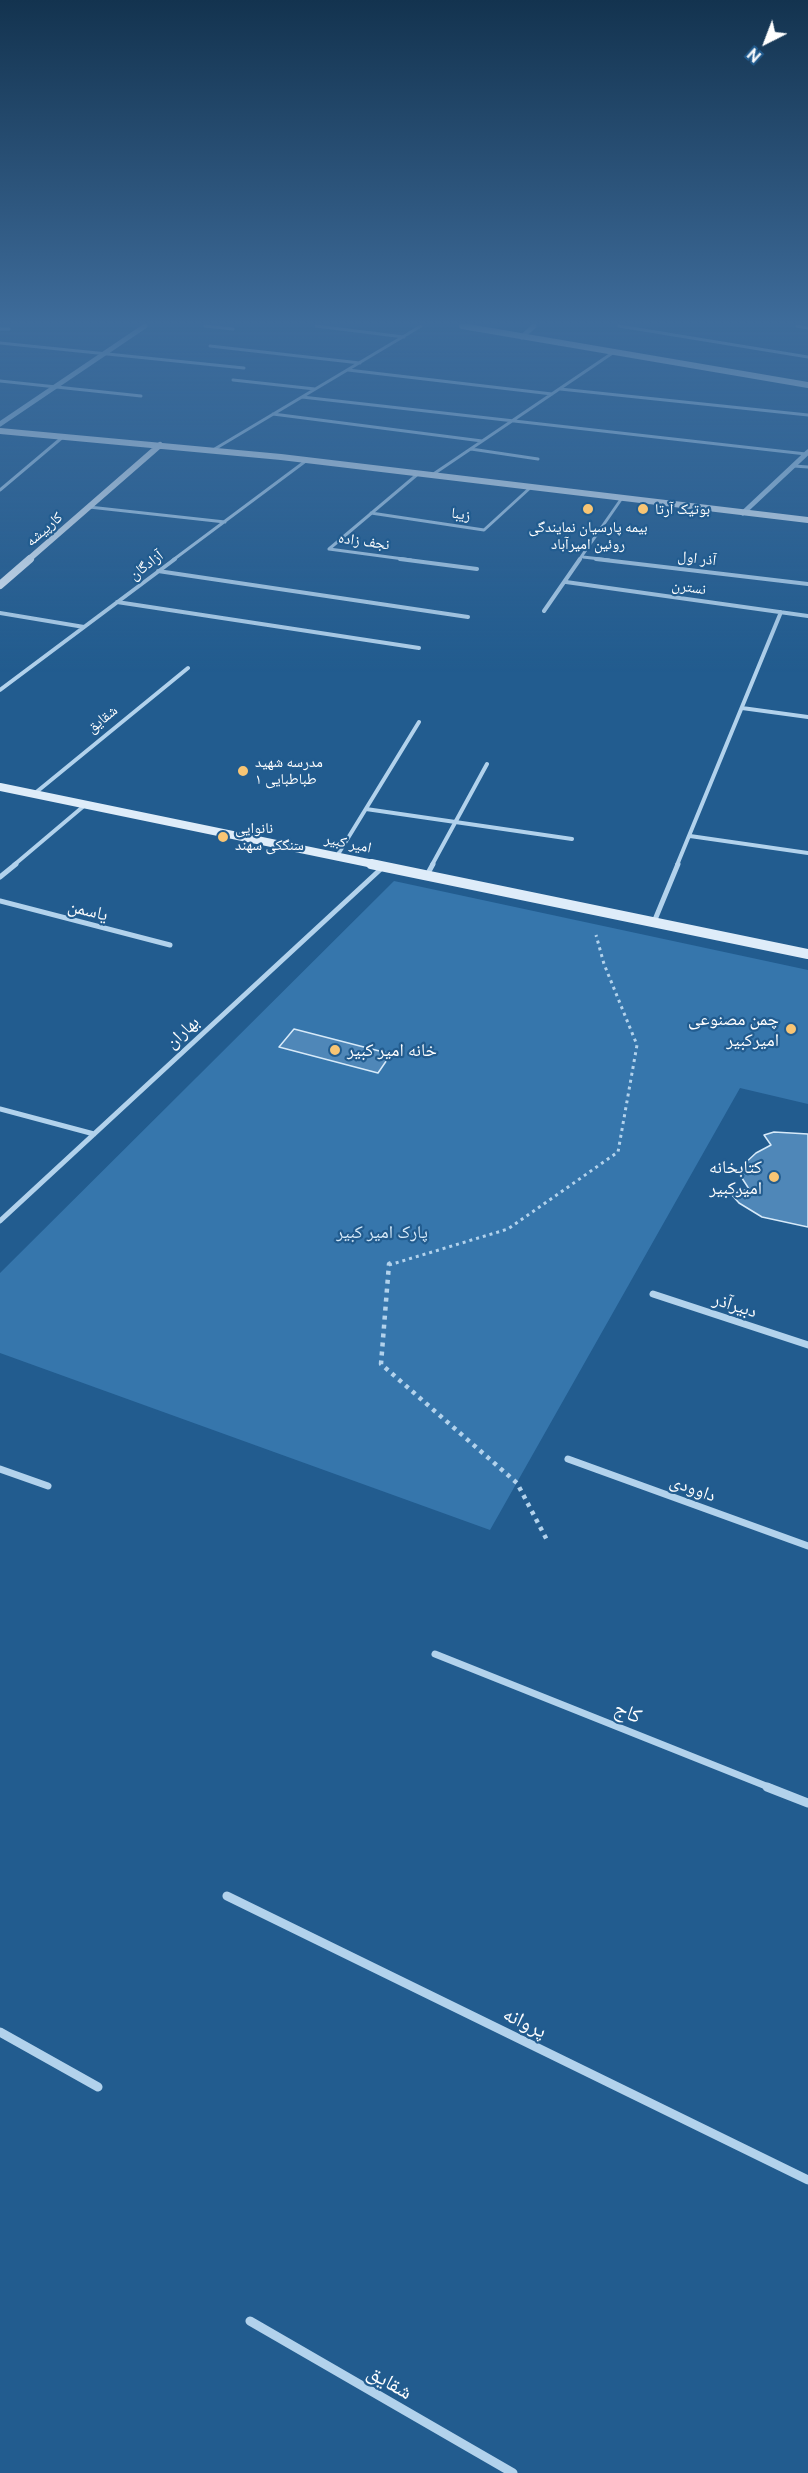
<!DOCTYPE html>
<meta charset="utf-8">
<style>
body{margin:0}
#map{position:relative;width:808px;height:2473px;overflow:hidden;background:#225c8f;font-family:Ubuntu,sans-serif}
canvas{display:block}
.north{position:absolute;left:736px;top:12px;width:60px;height:60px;-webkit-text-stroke:4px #225c8f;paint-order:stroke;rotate:222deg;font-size:16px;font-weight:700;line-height:24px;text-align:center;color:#fff}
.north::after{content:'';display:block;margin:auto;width:21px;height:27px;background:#fff;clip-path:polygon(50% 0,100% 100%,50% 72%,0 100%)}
</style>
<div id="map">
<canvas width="808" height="2473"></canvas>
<div class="north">N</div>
</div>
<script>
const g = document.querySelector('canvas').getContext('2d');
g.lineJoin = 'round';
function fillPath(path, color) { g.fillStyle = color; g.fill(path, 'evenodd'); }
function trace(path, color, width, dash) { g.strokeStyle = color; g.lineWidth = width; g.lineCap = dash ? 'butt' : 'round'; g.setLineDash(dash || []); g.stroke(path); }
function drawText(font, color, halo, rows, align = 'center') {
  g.font = font + ' Ubuntu,"Noto Naskh Arabic",sans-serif'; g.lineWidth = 4.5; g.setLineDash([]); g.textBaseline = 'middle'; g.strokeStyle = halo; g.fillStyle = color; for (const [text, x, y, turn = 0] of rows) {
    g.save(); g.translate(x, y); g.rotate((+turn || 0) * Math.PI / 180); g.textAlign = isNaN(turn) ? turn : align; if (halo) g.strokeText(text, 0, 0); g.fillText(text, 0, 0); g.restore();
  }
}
const green = new Path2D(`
 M394,881L808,970V1104L740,1088L490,1530L0,1353V1273Z`);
const building = new Path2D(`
 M294,1029L391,1054L378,1073L279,1047Z
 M774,1132L808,1134V1227L762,1217L739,1203L731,1194L749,1189L740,1175L742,1166L756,1153L771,1145L764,1135Z`);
const pathFar1 = new Path2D(`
 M389,1265L508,1229L618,1152L637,1045L604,964L596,935`);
const path = new Path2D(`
 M391,1263L389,1264L381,1364L517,1483L548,1542`);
const minorFar4 = new Path2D(`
 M205,326L233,329
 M316,326L404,337
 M619,326L808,357
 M797,326L808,328
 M0,329H9
 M0,343L244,368
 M210,346L360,363
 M348,370L552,394
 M233,380L315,389
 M0,381L141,396
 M560,389L808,415
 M302,397L806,454
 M273,414L482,441
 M471,449L538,459
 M213,450L421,326
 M794,466L808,467
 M432,475L614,352
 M0,490L64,436
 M89,507L225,522
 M371,513L484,530L531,487
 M583,557L609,560
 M173,560L307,460
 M411,560L329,549L419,473
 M579,560L622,498`);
const minorFar3 = new Path2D(`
 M400,559L477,569
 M596,559L808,584
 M158,571L468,617
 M566,582L808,616
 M117,602L419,648
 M544,611L580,559
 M0,613L84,627
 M0,690L175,559
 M742,708L808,717
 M34,794L188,668
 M366,809L572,839
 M690,836L808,853
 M337,856L419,722
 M14,865L85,805
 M432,865L487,764
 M677,865L781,612`);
const minorFar2 = new Path2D(`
 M427,875L433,864
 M0,877L16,864
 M0,901L170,945
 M654,922L678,864
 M0,1109L94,1134
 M0,1221L383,867`);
const minorFar1 = new Path2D(`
 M653,1294L808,1345
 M568,1459L808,1546
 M0,1469L48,1486
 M435,1654L771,1788`);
const minor = new Path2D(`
 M767,1787L808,1803
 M227,1896L808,2180
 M0,2032L98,2087
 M250,2321L513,2473`);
const tertiary = new Path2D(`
 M522,337L534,326
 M0,424L145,326
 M743,513L808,452`);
const secondaryFar2 = new Path2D(`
 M462,326L808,385
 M0,431L281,457L808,520
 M28,560L160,445`);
const secondaryFar1 = new Path2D(`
 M0,585L30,559
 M0,787L378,865`);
const secondary = new Path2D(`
 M371,864L808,954`);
const markers = [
 [588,509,6,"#f8c574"],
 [643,509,6,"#f8c574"],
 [243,771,6,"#f8c574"],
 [223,837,6,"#f8c574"],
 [791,1029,6,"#f8c574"],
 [335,1050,6,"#f8c574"],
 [774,1177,6,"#f8c574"]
];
const farPoinames = [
 ["بوتیک آرتا",655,509],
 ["بیمه پارسیان نمایندگی",588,527,"center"],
 ["روئین امیرآباد",588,544,"center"],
 ["مدرسه شهید",255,762],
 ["طباطبایی ۱",255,779],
 ["نانوایی",235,828],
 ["سنگکی سهند",235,845]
];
const farStreetnames = [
 ["زیبا",461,514,8],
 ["کارپیشه",44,529,-41],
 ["نجف زاده",364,541,8],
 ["آذر اول",697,558,7],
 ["آزادگان",146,565,-37],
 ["نسترن",689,587,8],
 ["شقایق",102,719,-39],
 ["امیر کبیر",348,843,12]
];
const streetNames = [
 ["یاسمن",88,910,14],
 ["بهاران",182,1032,-43],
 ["دبیرآذر",735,1305,18],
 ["داوودی",693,1488,20]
];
const poiNames = [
 ["چمن مصنوعی",779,1019],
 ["امیرکبیر",779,1040],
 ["خانه امیر کبیر",347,1050,"left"],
 ["کتابخانه",762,1167],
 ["امیرکبیر",762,1188]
];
const parkNames = [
 ["پارک امیر کبیر",382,1232]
];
const nearStreetnames = [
 ["کاج",628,1712,22],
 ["پروانه",525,2022,26],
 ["شقایق",390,2382,30]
];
fillPath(green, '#3676ac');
fillPath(building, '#4f87b8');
trace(building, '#d7eaf9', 1.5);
trace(pathFar1, '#b2d2ec', 3, [3, 4]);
trace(path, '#b2d2ec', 4.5, [4, 5]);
trace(minorFar4, '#b2d2ec', 3);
trace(minorFar3, '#b2d2ec', 4);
trace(minorFar2, '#b2d2ec', 5);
trace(minorFar1, '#b2d2ec', 7);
trace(minor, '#b2d2ec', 9);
trace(tertiary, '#b2d2ec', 5);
trace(secondaryFar2, '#deecf9', 6);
trace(secondaryFar1, '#deecf9', 8);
trace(secondary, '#deecf9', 10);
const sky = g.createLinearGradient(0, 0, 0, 673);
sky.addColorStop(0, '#13334f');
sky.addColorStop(0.48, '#3e6c9b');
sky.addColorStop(1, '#3e6c9b00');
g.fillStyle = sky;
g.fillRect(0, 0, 808, 673);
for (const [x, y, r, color] of markers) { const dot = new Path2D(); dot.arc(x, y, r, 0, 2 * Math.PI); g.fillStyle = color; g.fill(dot); trace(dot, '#225c8f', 2); }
drawText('15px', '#fff', '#225c8f', farPoinames, 'left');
drawText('15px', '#fff', '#225c8f', farStreetnames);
drawText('18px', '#fff', '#225c8f', streetNames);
drawText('18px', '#fff', '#225c8f', poiNames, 'right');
drawText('18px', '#d7eaf9', '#225c8f', parkNames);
drawText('21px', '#fff', '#225c8f', nearStreetnames);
</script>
